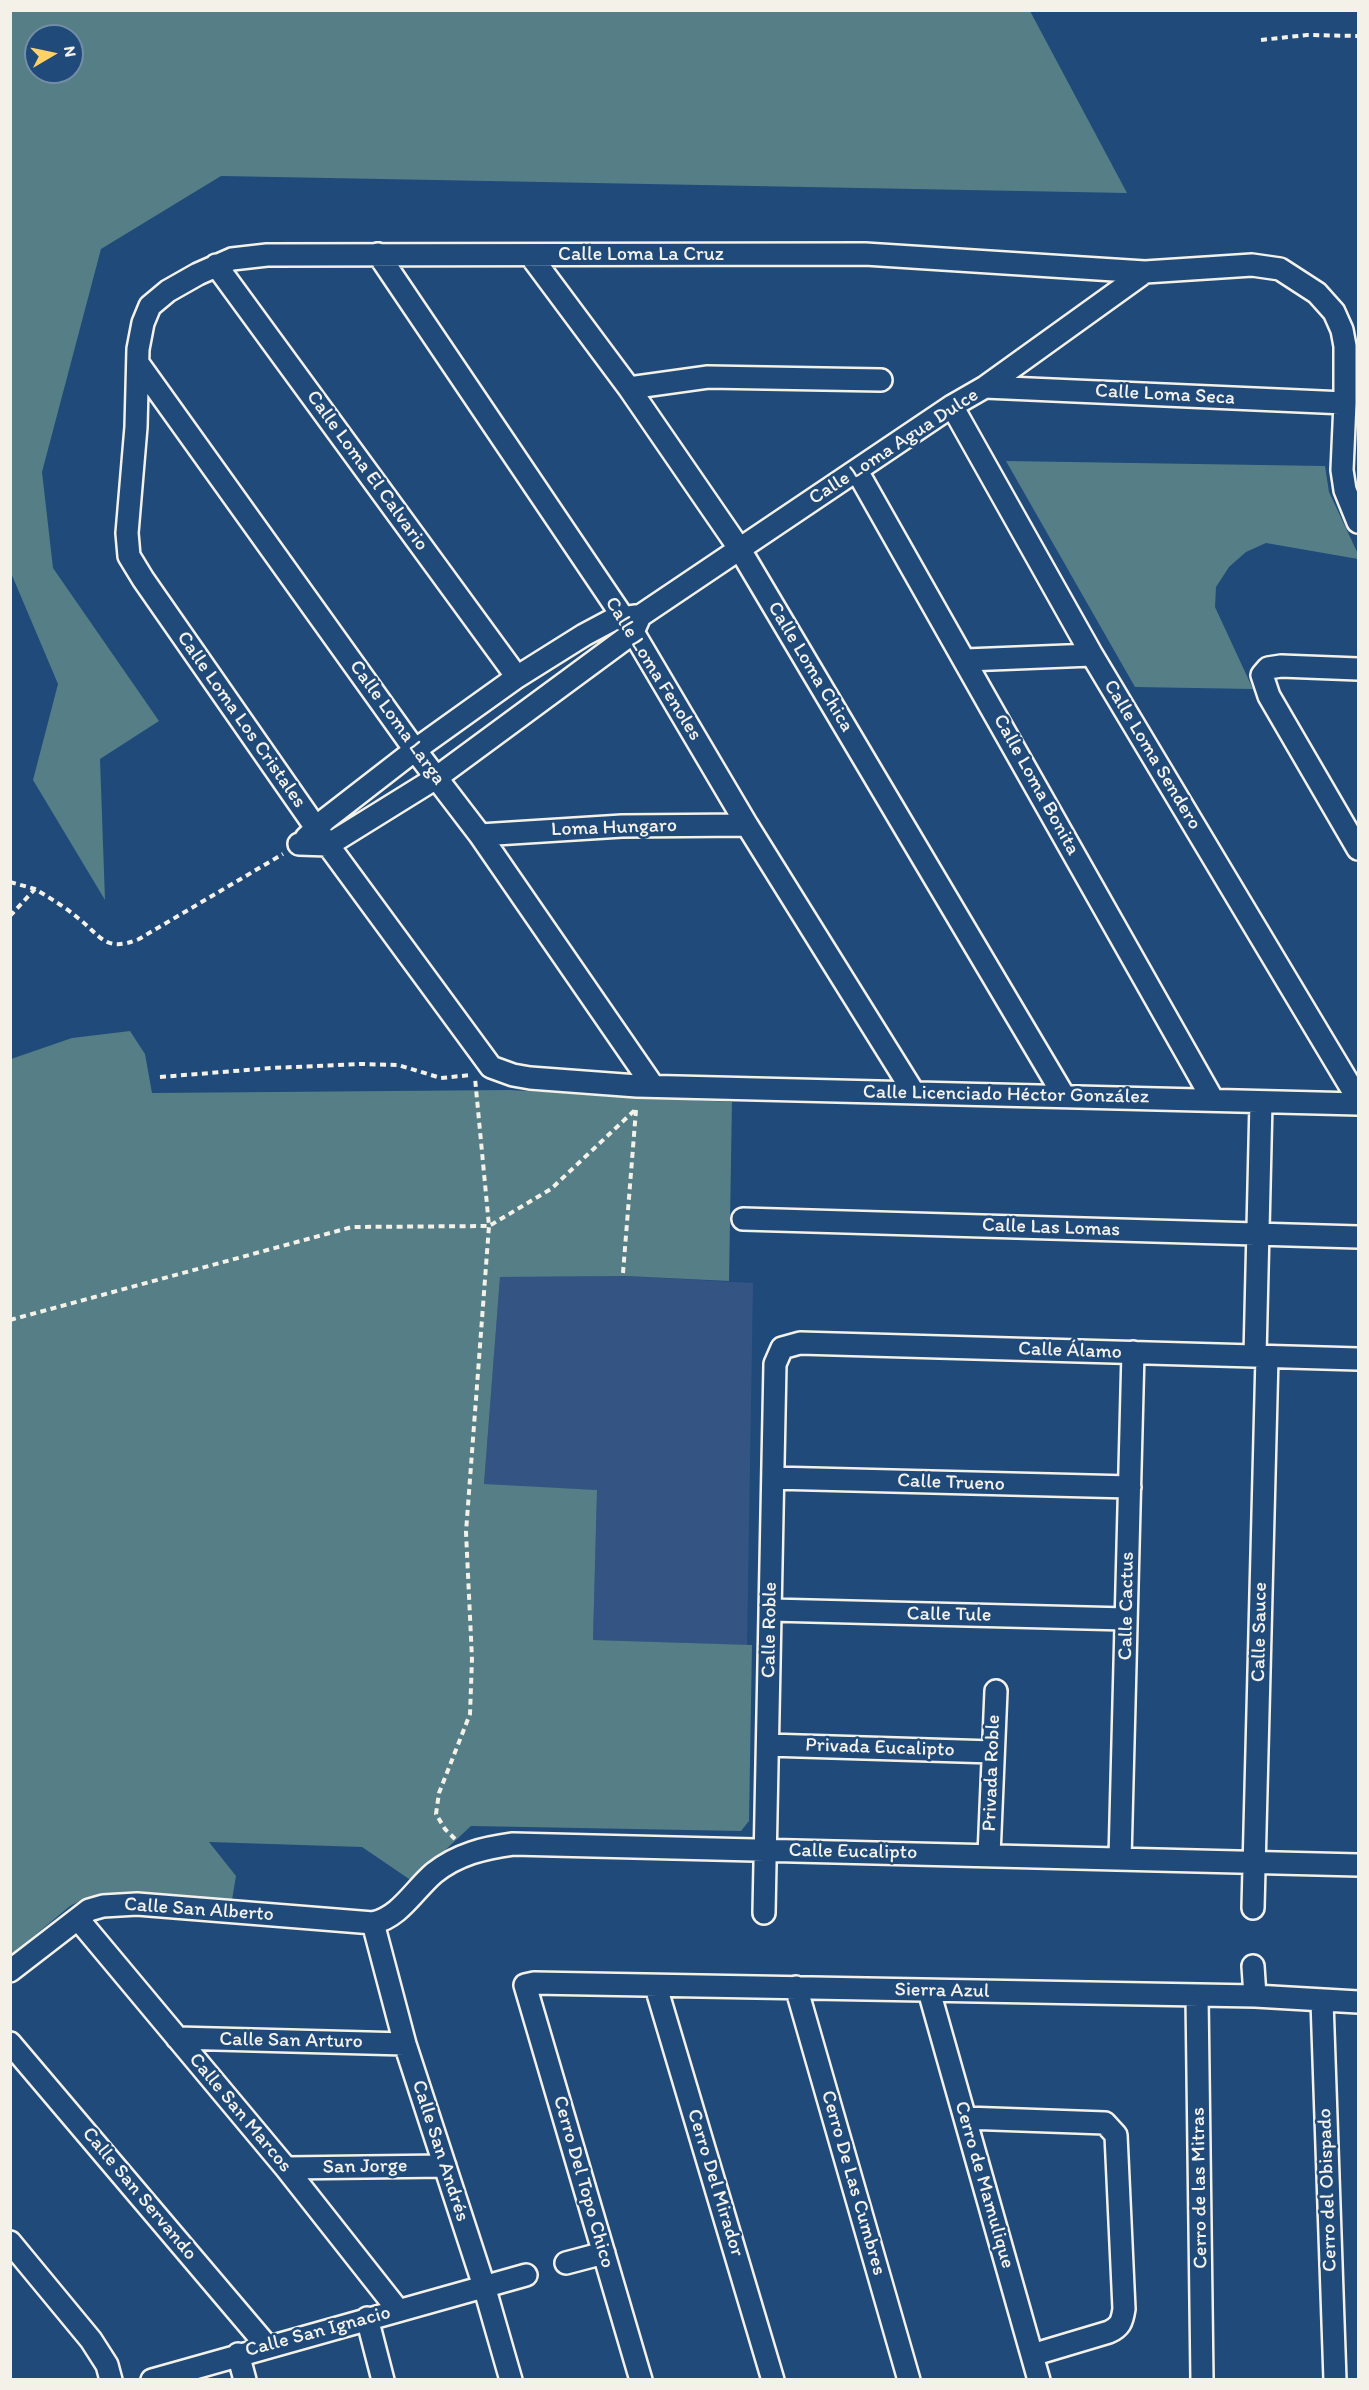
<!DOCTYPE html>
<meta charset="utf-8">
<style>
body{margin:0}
#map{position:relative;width:1369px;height:2390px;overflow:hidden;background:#1f4a7a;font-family:Itim,sans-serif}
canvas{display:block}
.frame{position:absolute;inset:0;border:12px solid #f4f1e8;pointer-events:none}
.north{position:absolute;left:24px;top:24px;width:60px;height:60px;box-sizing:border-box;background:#1f4a7a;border:2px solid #748da6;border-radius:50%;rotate:81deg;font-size:16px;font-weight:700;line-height:24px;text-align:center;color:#f4f1e8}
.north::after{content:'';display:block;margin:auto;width:21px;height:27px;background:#ffd166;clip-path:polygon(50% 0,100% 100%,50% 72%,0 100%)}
</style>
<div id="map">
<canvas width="1369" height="2390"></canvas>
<div class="frame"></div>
<div class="north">N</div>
</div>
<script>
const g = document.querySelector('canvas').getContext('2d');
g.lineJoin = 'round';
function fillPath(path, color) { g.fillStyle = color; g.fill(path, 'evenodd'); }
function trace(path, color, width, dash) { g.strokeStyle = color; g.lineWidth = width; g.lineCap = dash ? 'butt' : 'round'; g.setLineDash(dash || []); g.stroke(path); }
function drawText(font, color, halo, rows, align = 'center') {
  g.font = font + ' Itim,sans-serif'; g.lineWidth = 5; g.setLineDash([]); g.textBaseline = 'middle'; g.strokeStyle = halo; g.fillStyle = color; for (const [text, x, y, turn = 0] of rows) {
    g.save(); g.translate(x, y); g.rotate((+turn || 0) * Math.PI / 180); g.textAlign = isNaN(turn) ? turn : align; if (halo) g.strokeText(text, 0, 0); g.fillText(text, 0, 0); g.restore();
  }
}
const built = new Path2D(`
 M626,1276L753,1283L747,1645L593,1640L597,1490L484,1485L500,1277Z`);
const green = new Path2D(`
 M10,11H1030L1127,193L221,176L101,249L42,472L53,568L159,721L100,759L105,900L33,780L58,684L11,573ZM36,36H72V72H36Z
 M1006,461L1325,466L1329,492L1358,554V559L1266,543L1246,552L1229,567L1216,587L1215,607L1253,689L1135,687Z
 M130,1031L145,1054L152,1093L509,1090L732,1102L729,1281L626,1276L500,1277L484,1484L597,1490L593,1640L752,1645L749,1821L741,1831L471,1826L412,1881L362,1847L209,1842L236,1876L232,1900L124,1893L87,1897L70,1906L11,1955V1059L72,1038Z`);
const path = new Path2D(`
 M1261,40L1307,35L1358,36
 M10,882L35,889
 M10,916L35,889C50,898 65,907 78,918C101,936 105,953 139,939L283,854
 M160,1077L272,1068L361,1064L398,1065L441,1078L471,1075
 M623,1273L636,1110
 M10,1320L352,1227L489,1226L551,1189L636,1109
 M455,1839L445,1829L436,1814L439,1793L470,1714L472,1659L466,1532L489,1226L475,1078`);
const minor = new Path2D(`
 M378,254L633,632L747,825L914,1093
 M530,255L629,388L739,548L1064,1096
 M216,265L517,677
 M138,363L415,750L480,835L653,1086
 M985,387L1345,403
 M629,388L708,377L881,380
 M952,406L1092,655L1358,1099
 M857,471L1213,1100
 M1358,522L1345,490L1342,470L1345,403V346L1342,330L1334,312L1317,293L1280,269L1252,265L1145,272L865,254L267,255L232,259L198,274L168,291L150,306L143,323L138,349L136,427L127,533L129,556L143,579L328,845L491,1067L513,1075L530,1078L637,1086L1358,1104
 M966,660L1092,655
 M1358,669L1281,666L1268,668L1262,675L1269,696L1358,849
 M480,835L622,826L747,825
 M306,838L326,819L415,750L517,677L584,635L614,619L636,616
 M299,844L328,845L436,778L626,638L633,632L640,616L952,406L985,387L1145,272
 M743,1219L1358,1237
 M1255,1356L1261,1102
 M773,1478L1130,1487
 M771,1610L1126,1619
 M768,1745L993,1752
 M989,1855L996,1691
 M1120,1859L1133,1352
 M1253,1908L1267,1357
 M764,1913L775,1364L782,1348L800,1343L1358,1359
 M78,1919L286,2168L398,2310
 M373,1923L405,2044L484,2286L511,2380
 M1253,1966L1255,1996
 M10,1971L89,1910L103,1906L137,1904L373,1923C400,1917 414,1890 434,1873C458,1854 484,1848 513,1844L1358,1865
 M656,1987L773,2380
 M796,1987L909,2380
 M929,1991L1039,2380
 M1197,1996L1202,2380
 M1322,2001L1335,2380
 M177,2038L405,2044
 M10,2043L267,2346
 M965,2118L1105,2123L1116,2135L1124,2309C1122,2322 1120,2327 1109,2332L1032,2355
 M286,2168L445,2166
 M10,2242L91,2340L107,2365L111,2380
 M566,2263L604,2253
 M367,2318L383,2380
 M238,2354L245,2380
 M152,2380L526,2275
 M641,2380L525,1985L534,1983L1255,1996L1358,2002`);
const streetNames = [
 ["Calle Loma La Cruz",641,255],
 ["Calle Loma Seca",1165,395,3],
 ["Calle Loma Agua Dulce",894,447,-33],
 ["Calle Loma El Calvario",367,471,54],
 ["Calle Loma Chica",810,667,59],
 ["Calle Loma Fenoles",653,669,58],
 ["Calle Loma Los Cristales",241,720,55],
 ["Calle Loma Larga",397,723,54],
 ["Calle Loma Sendero",1152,755,59],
 ["Calle Loma Bonita",1036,785,61],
 ["Loma Hungaro",614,828,-2],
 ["Calle Licenciado Héctor González",1006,1095,1],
 ["Calle Las Lomas",1051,1228,2],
 ["Calle Álamo",1070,1351,2],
 ["Calle Trueno",951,1483,2],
 ["Calle Cactus",1127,1606,-89],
 ["Calle Tule",949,1615,1],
 ["Calle Roble",770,1630,-89],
 ["Calle Sauce",1260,1632,-89],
 ["Privada Eucalipto",880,1748,2],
 ["Privada Roble",992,1773,-88],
 ["Calle Eucalipto",853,1852,1],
 ["Calle San Alberto",199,1910,4],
 ["Sierra Azul",942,1991,1],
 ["Calle San Arturo",291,2041,1],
 ["Calle San Marcos",240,2113,50],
 ["Calle San Andrés",440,2151,72],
 ["San Jorge",365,2167,-1],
 ["Cerro Del Topo Chico",583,2182,74],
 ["Cerro Del Mirador",715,2183,73],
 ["Cerro De Las Cumbres",853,2183,74],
 ["Cerro de Mamulique",984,2185,74],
 ["Cerro de las Mitras",1200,2188,-91],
 ["Cerro del Obispado",1328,2190,-92],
 ["Calle San Servando",139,2194,50],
 ["Calle San Ignacio",318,2332,-15]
];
fillPath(built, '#345583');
fillPath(green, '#557e86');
trace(minor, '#f4f1e8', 26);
trace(path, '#f4f1e8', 4, [6, 4.5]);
trace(minor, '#1f4a7a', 21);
drawText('20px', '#f4f1e8', '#1f4a7a', streetNames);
</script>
